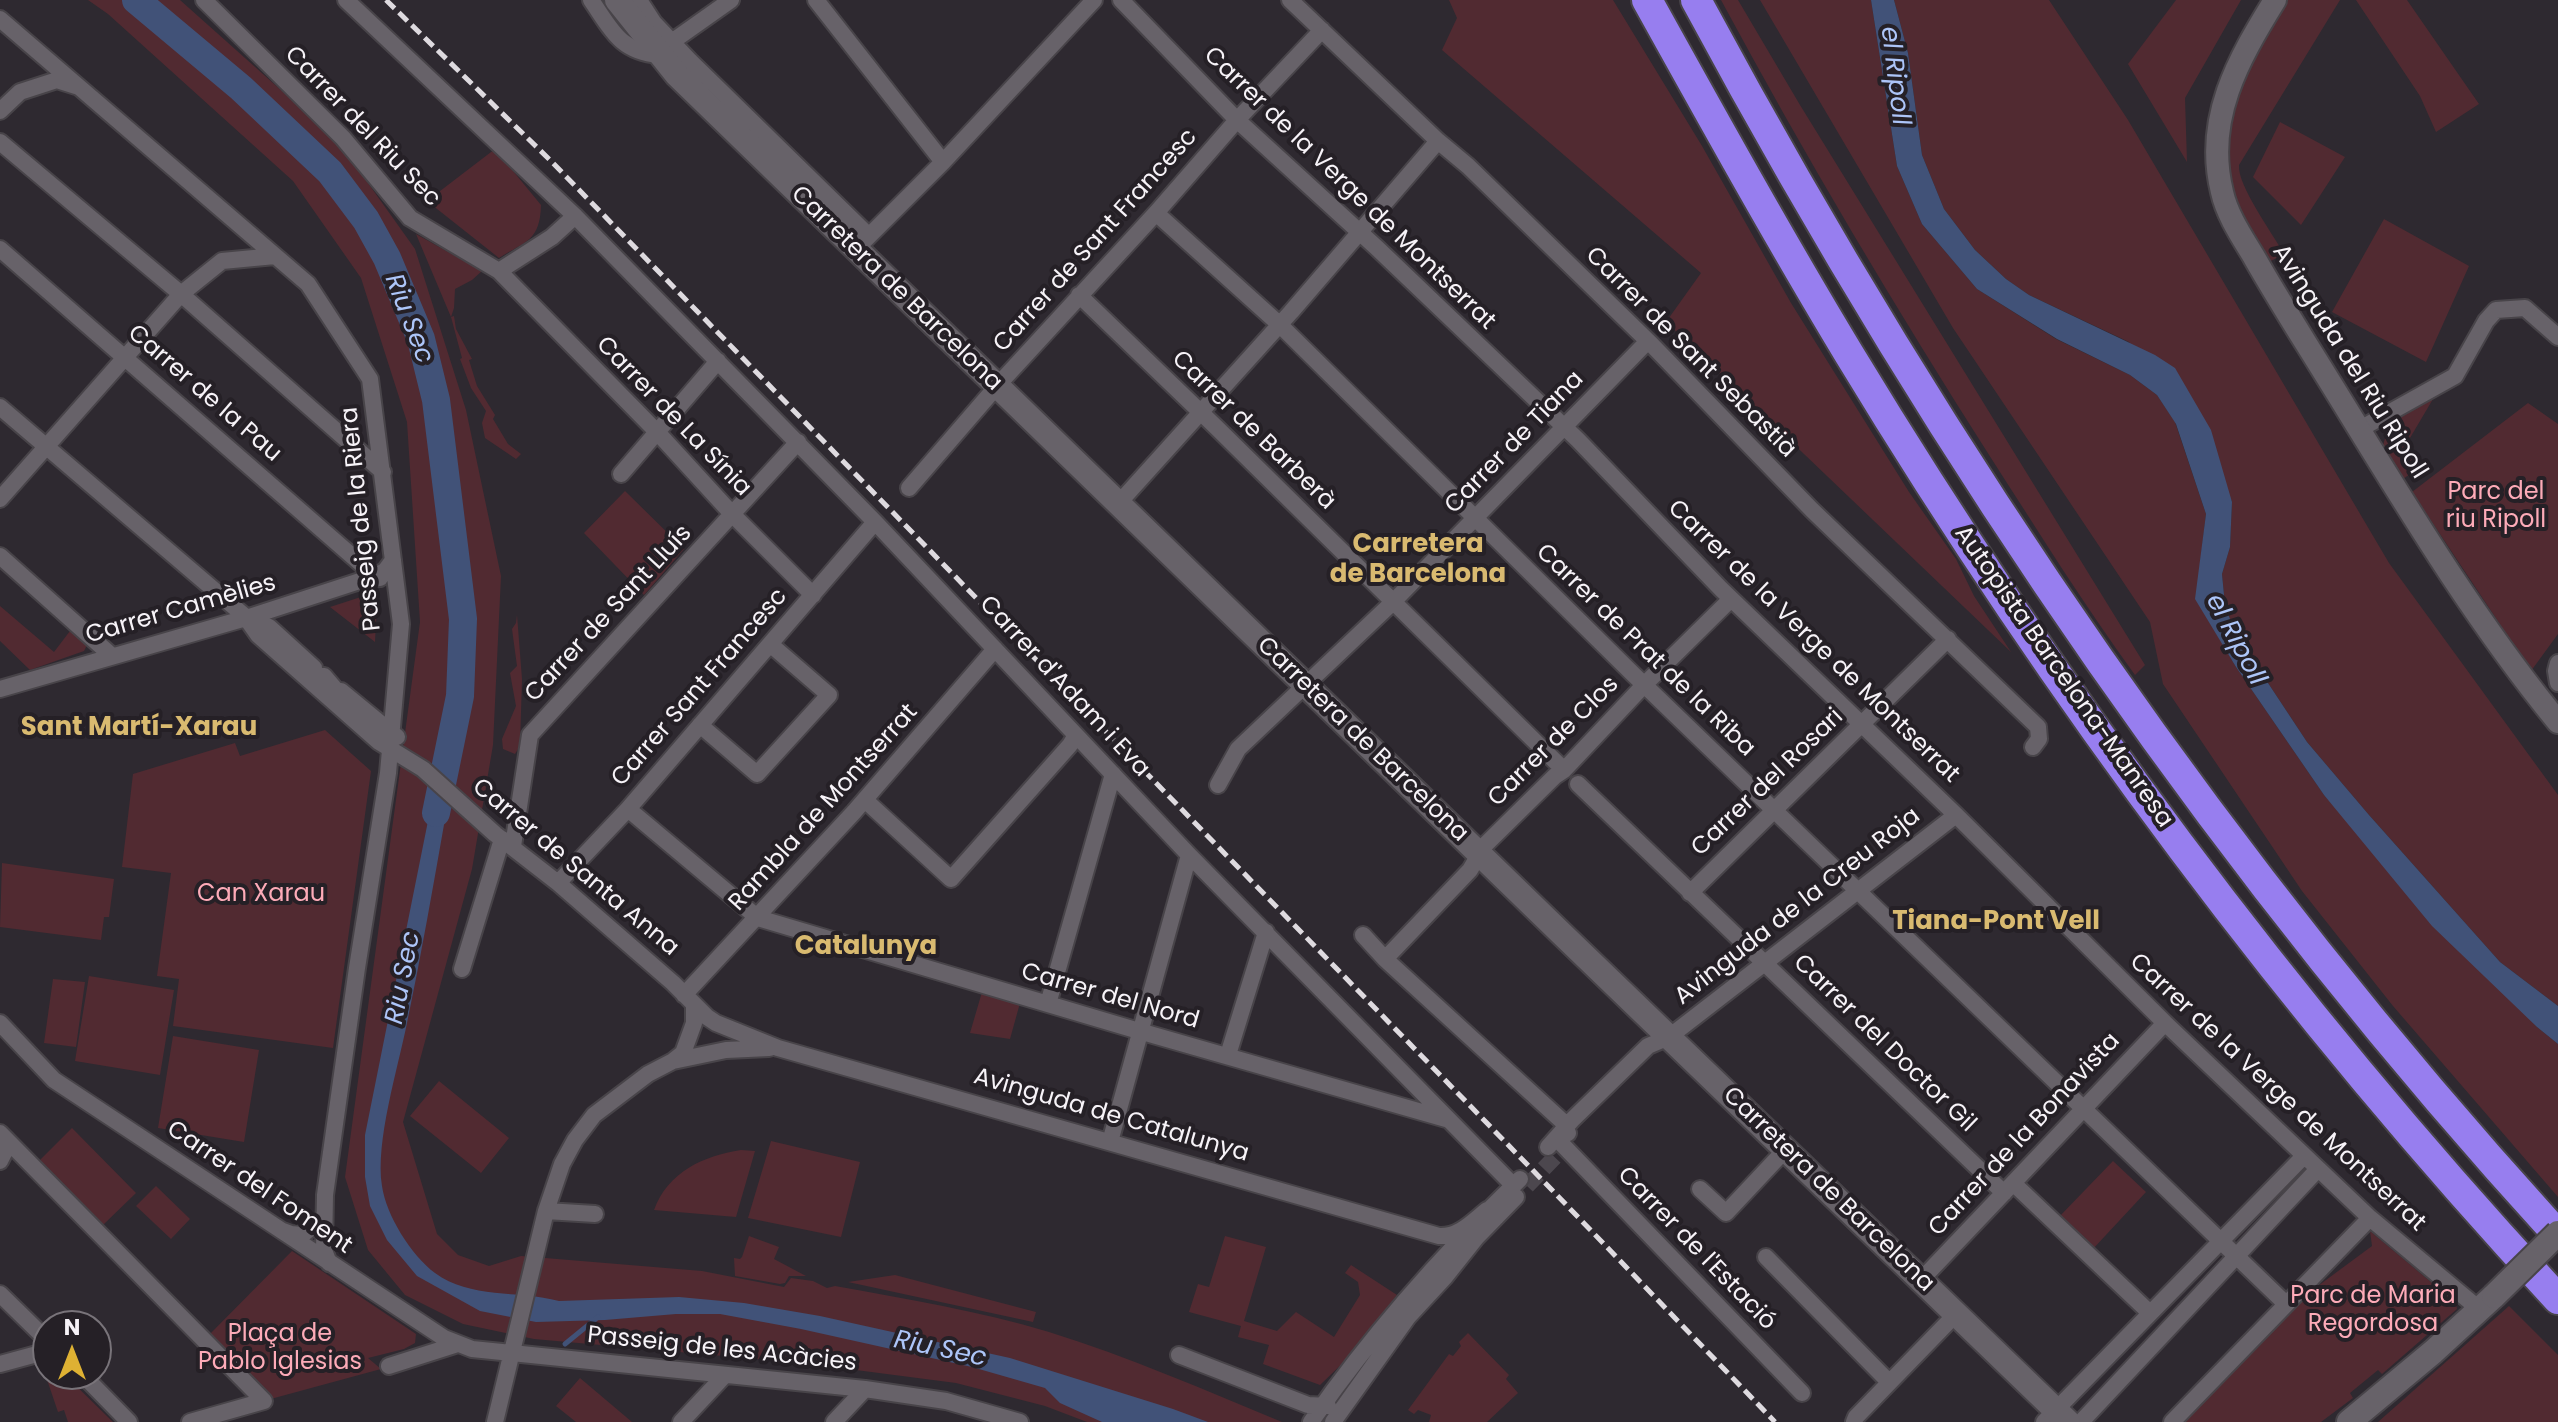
<!DOCTYPE html>
<meta charset="utf-8">
<style>
body{margin:0}
#map{position:relative;width:2558px;height:1422px;overflow:hidden;background:#2e2930;font-family:Poppins,sans-serif}
canvas{display:block}
.north{position:absolute;left:32px;top:1310px;width:80px;height:80px;box-sizing:border-box;background:#252026;border:2px solid #79747a;border-radius:50%;rotate:0deg;font-size:22px;font-weight:700;line-height:32px;text-align:center;color:#f7f3f8}
.north::after{content:'';display:block;margin:auto;width:28px;height:36px;background:#deb133;clip-path:polygon(50% 0,100% 100%,50% 72%,0 100%)}
</style>
<div id="map">
<canvas width="2558" height="1422"></canvas>
<div class="north">N</div>
</div>
<script>
const g = document.querySelector('canvas').getContext('2d');
g.lineJoin = 'round';
function fillPath(path, color) { g.fillStyle = color; g.fill(path, 'evenodd'); }
function trace(path, color, width, dash) { g.strokeStyle = color; g.lineWidth = width; g.lineCap = dash ? 'butt' : 'round'; g.setLineDash(dash || []); g.stroke(path); }
function drawText(font, color, halo, rows, align = 'center') {
  g.font = font + ' Poppins,sans-serif'; g.lineWidth = 8; g.setLineDash([]); g.textBaseline = 'middle'; g.strokeStyle = halo; g.fillStyle = color; for (const [text, x, y, turn = 0] of rows) {
    g.save(); g.translate(x, y); g.rotate((+turn || 0) * Math.PI / 180); g.textAlign = isNaN(turn) ? turn : align; if (halo) g.strokeText(text, 0, 0); g.fillText(text, 0, 0); g.restore();
  }
}
const green = new Path2D(`
 M88,0H180L338,141L415,249L466,410L501,576L493,745L472,869L403,1122L437,1234L458,1255L489,1266L521,1256L702,1271L784,1287L791,1278L813,1281L827,1288L835,1286C906,1299 980,1311 1049,1332C1129,1357 1205,1390 1282,1422H1087L1045,1406L956,1383L802,1363L534,1339L463,1324L405,1295L368,1250L345,1177L420,622L407,422L361,278L293,181L108,14Z
 M1449,0H1613L1702,146L1791,303L1909,492L1956,559L1974,596L2011,652L1666,322L1701,273L1442,50L1457,18Z
 M1721,0H1738L1800,105L2145,665L2135,675C2084,605 2038,531 1991,458C1896,309 1805,156 1721,0Z
 M1760,0H1871L1897,166L1922,224L1977,289L2056,339L2130,375L2157,395L2175,422L2206,514L2196,599L2236,667L2324,795L2537,1027L2558,1044V1197L2393,1006L2302,891L2163,684L2150,622L1953,328Z
 M1894,0H2049L2128,120L2389,563L2558,795V1006L2500,962L2369,815L2307,742L2235,633L2225,605L2222,574L2230,547L2232,501L2129,342L2029,295L2006,279L1975,250L1944,209L1922,155L1908,53Z
 M2176,0H2241L2185,98L2187,162L2128,64Z
 M2288,0H2340L2239,165C2237,185 2273,234 2284,254L2267,263C2260,251 2250,239 2244,226C2239,217 2238,206 2235,196C2212,117 2248,64 2288,0Z
 M2356,0H2407L2479,104L2436,132L2420,96Z
 M2280,122L2345,157L2301,225L2253,177Z
 M495,149L541,205C540,241 526,241 499,258L427,201Z
 M2384,219L2469,266L2426,362L2332,312Z
 M416,234L482,271L472,280L455,289L454,308L451,317L454,316L456,329L472,359L469,360L477,386L495,415L493,419L508,444L521,454L516,459L485,438L482,423L486,411L471,388L460,359L462,358L451,317Z
 M2433,399L2407,443L2423,465L2403,479L2383,445L2390,423Z
 M2528,403L2558,424V634L2531,671L2412,492Z
 M625,491L684,549L644,595L584,533Z
 M367,595L377,602L375,642L330,607Z
 M0,606L54,652L70,631L88,643L84,651L30,670L0,641Z
 M517,615L522,679L520,746L515,754L503,749L502,739L516,706L510,673L517,666L512,629L516,623Z
 M325,730L371,771L333,1048L173,1026L179,979L157,976L171,873L122,867L133,774L235,743L240,756Z
 M2,863L114,879L109,917H104L101,940L0,927Z
 M89,976L174,990L160,1075L75,1061Z
 M53,979L85,982L76,1047L44,1043Z
 M982,992L1020,1003L1010,1039L970,1033Z
 M173,1036L259,1050L244,1142L158,1128Z
 M439,1081L509,1138L481,1173L410,1116Z
 M72,1128L136,1193L103,1225L39,1161Z
 M771,1141L860,1162L841,1237L748,1218Z
 M741,1150L755,1151L736,1217L654,1210C668,1172 703,1156 741,1150Z
 M2113,1161L2146,1192L2092,1250L2058,1218Z
 M156,1186L190,1219L171,1239L136,1206Z
 M2370,1231L2456,1303L2457,1309L2382,1374L2378,1370L2350,1393L2353,1398L2321,1422H2182L2303,1297L2372,1246Z
 M749,1236L779,1247L774,1259L806,1276H789L785,1283L780,1284L735,1276L734,1258L740,1259L742,1257Z
 M1225,1236L1266,1247L1244,1321L1277,1331L1296,1312L1334,1337L1360,1295L1358,1282L1345,1273L1351,1265L1397,1295L1347,1359L1320,1385L1263,1364L1269,1345L1238,1337L1241,1326L1189,1312L1198,1284L1209,1287Z
 M292,1251L416,1334L415,1343L404,1349L368,1358L381,1369L267,1400L206,1338Z
 M895,1275L1036,1312L1033,1322L848,1282Z
 M2509,1306L2558,1355V1422H2378Z
 M1468,1333L1509,1375L1506,1379L1518,1393L1487,1422H1429L1431,1415L1418,1410L1414,1414L1408,1410L1449,1354L1453,1356L1461,1346L1459,1342Z
 M42,1365L48,1366V1374H64L113,1422H68L64,1410L58,1412Z
 M580,1378L632,1422H576L556,1406Z`);
const water = new Path2D(`
 M1871,0H1894L1908,53L1922,155L1944,209L1975,250L2006,279L2029,295L2155,355L2175,368L2211,430L2232,502L2230,547L2222,574L2225,605L2235,633L2307,742L2369,815L2500,962L2558,1006V1044L2537,1027L2432,926L2324,795L2236,667L2195,599L2206,514L2176,424L2157,395L2130,375L2057,339L1977,289L1922,224L1897,166Z
 M439,797L445,819C433,887 421,956 407,1023C398,1068 375,1142 382,1186C386,1215 411,1255 435,1273C470,1299 518,1290 559,1301L679,1297L744,1303L820,1316L1010,1358L1173,1409L1208,1422H1102L1060,1403L1045,1388L972,1367L801,1329L720,1314H676L605,1320L536,1322L480,1311L417,1276L387,1240L370,1206L365,1177V1135L431,806Z`);
const stream = new Path2D(`
 M565,1344L598,1317`);
const river = new Path2D(`
 M136,0L241,88L330,172L366,220L387,258L421,339L436,400L463,619L460,696L436,813`);
const minorTunnel = new Path2D(`
 M1527,1186L1557,1155`);
const minor = new Path2D(`
 M204,0L343,138L410,218L499,271L658,433L733,515L813,595
 M346,0L575,216L875,522L1189,855L1513,1185
 M591,0C611,29 620,52 659,55L673,41L731,0
 M639,0L654,23L690,61L869,236
 M816,0L943,162
 M1121,0L1237,120L1377,248L1578,440L1721,589L1956,815L2165,1023L2370,1218L2479,1309
 M1290,0L1438,141L1468,166L1652,345L1812,510L2038,727L2039,739L2033,747
 M0,19L308,284L370,379L401,624L388,773L357,968L325,1195L324,1250L329,1263
 M0,111L20,92L57,80L76,86
 M0,142L181,294L383,472
 M1156,213L1279,324L1634,675L2286,1304
 M0,249L375,576L385,571L393,560
 M856,249L943,162L1094,0
 M499,271L552,237L575,216
 M1079,295L1217,428L1564,770
 M0,407L254,624
 M2360,429L2455,376L2486,321L2496,310L2525,308L2558,337
 M621,474L718,361
 M909,488L997,386L1156,213L1237,120L1322,30
 M0,499L181,294L222,261L275,256
 M1118,504L1291,312L1438,141
 M0,556L112,656
 M246,618L258,635L379,742L423,769L495,834L558,883L673,983L707,1017L716,1023L778,1048L1439,1236C1459,1237 1472,1222 1487,1210
 M247,618L269,627L314,668
 M2558,663L2556,671L2558,683
 M302,665L312,675L324,676L347,703
 M0,689L246,618L375,576L380,578
 M341,691L397,737
 M700,725L757,774L829,695L770,644
 M1578,784L2004,1193
 M1218,785L1238,749L1392,603L1648,341
 M865,800L951,879L1070,745L1076,735
 M628,809L758,918L1139,1031L1446,1119
 M513,846L530,735L798,442
 M558,883L628,809L875,522
 M1690,893L1948,639
 M1363,935L1385,959L1562,1121L1568,1133
 M1385,959L1470,870L1484,846L1555,776L1564,770L1644,685L1731,599
 M462,969L502,839
 M684,995L854,812L995,649
 M1048,1004L1113,774
 M0,1023L54,1080L444,1338L472,1349L492,1351L865,1389L946,1401L1020,1422
 M1228,1055L1266,932
 M673,1061L726,1050L769,1048
 M0,1133L264,1401L190,1422
 M1556,1138L1802,1393
 M1110,1142L1189,855
 M1548,1147L1573,1119L1648,1046L1669,1037L1956,815
 M0,1161L9,1143
 M2013,1183L2150,1313
 M1700,1189L1726,1213L1786,1149
 M546,1211L595,1214
 M283,1231L291,1234L302,1235L324,1217
 M1766,1257L1889,1382
 M1921,1280L2165,1023
 M0,1294L48,1341
 M1179,1355L1308,1405L1328,1406
 M0,1364L48,1351
 M389,1366L458,1344
 M82,1374L129,1422
 M495,1422L546,1211L562,1164L575,1140L594,1115L648,1074L673,1061L683,1053L694,1023V1005
 M681,1422L725,1375
 M834,1422L865,1389
 M1311,1422C1372,1334 1444,1253 1520,1179
 M1333,1422L1408,1317L1445,1277L1476,1238L1516,1197
 M1854,1422L1856,1417L1956,1314
 M2044,1422L2304,1156
 M2081,1422L2318,1169
 M2172,1422L2370,1218`);
const tertiary = new Path2D(`
 M2275,0C2238,60 2204,119 2222,192C2227,215 2242,237 2254,257C2271,287 2289,316 2307,345C2387,473 2463,606 2558,722`);
const secondary = new Path2D(`
 M617,0L677,75L1563,935L2068,1422
 M2349,1422L2433,1352L2494,1296`);
const motorway = new Path2D(`
 M1647,0C1713,119 1779,238 1849,354C2053,691 2290,1010 2558,1299
 M1696,0C1934,443 2218,863 2558,1235`);
const rail = new Path2D(`
 M386,0L550,160L1552,1190L1775,1422`);
const secondaryBridge = new Path2D(`
 M2494,1296L2558,1233`);
const streetNames = [
 ["Carrer del Riu Sec",362,127,46],
 ["Carrer de la Verge de Montserrat",1349,189,44],
 ["Carrer de Sant Francesc",1096,241,-48],
 ["Carretera de Barcelona",896,289,44],
 ["Carrer de Sant Sebastià",1690,353,45],
 ["Avinguda del Riu Ripoll",2349,362,58],
 ["Carrer de la Pau",204,394,41],
 ["Carrer de La Sínia",673,417,46],
 ["Carrer de Barberà",1253,431,44],
 ["Carrer de Tiana",1515,443,-46],
 ["Passeig de la Riera",362,519,-96],
 ["Carrer Camèlies",181,610,-16],
 ["Carrer de Sant Lluís",609,614,-47],
 ["Carrer de la Verge de Montserrat",1813,642,44],
 ["Carrer de Prat de la Riba",1645,651,44],
 ["Autopista Barcelona-Manresa",2063,677,55],
 ["Carrer d'Adam i Eva",1064,687,47],
 ["Carrer Sant Francesc",700,688,-49],
 ["Carretera de Barcelona",1362,740,44],
 ["Carrer de Clos",1554,742,-45],
 ["Carrer del Rosari",1768,783,-44],
 ["Rambla de Montserrat",824,808,-48],
 ["Carrer de Santa Anna",575,868,40],
 ["Avinguda de la Creu Roja",1798,907,-38],
 ["Carrer del Nord",1110,997,16],
 ["Carrer del Doctor Gil",1884,1044,44],
 ["Carrer de la Verge de Montserrat",2277,1093,43],
 ["Avinguda de Catalunya",1111,1116,16],
 ["Carrer de la Bonavista",2025,1135,-47],
 ["Carrer del Foment",259,1188,34],
 ["Carretera de Barcelona",1828,1190,44],
 ["Carrer de l'Estació",1696,1249,46],
 ["Passeig de les Acàcies",722,1350,6]
];
const parkNames = [
 ["Parc del",2496,493],
 ["riu Ripoll",2496,521],
 ["Can Xarau",261,895],
 ["Parc de Maria",2373,1297],
 ["Regordosa",2373,1325],
 ["Plaça de",280,1335],
 ["Pablo Iglesias",280,1363]
];
const waterNames = [
 ["el Ripoll",1894,76,83],
 ["Riu Sec",408,319,69],
 ["el Ripoll",2235,640,62],
 ["Riu Sec",404,978,-79],
 ["Riu Sec",940,1350,12]
];
const neighbourhoodNames = [
 ["Carretera",1418,545],
 ["de Barcelona",1418,575],
 ["Sant Martí-Xarau",139,728],
 ["Tiana-Pont Vell",1996,922],
 ["Catalunya",866,947]
];
fillPath(green, '#512a31');
fillPath(water, '#415278');
trace(stream, '#415278', 5);
trace(river, '#415278', 28);
trace(minorTunnel, '#4c474e', 16, [16, 8]);
trace(minor, '#484449', 20);
trace(tertiary, '#484449', 26);
trace(secondary, '#484449', 28);
trace(motorway, '#484449', 34);
trace(minor, '#676269', 16);
trace(tertiary, '#676269', 22);
trace(secondary, '#676269', 24);
trace(motorway, '#977eef', 30);
trace(rail, '#dedadf', 5, [12, 6]);
trace(secondaryBridge, '#484449', 28, []);
trace(secondaryBridge, '#676269', 24);
drawText('24px', '#f7f3f8', '#252026', streetNames);
drawText('24px', '#fdabb8', '#252026', parkNames);
drawText('italic 26px', '#adc5f8', '#252026', waterNames);
drawText('bold 26px', '#d9ba70', '#252026', neighbourhoodNames);
</script>
